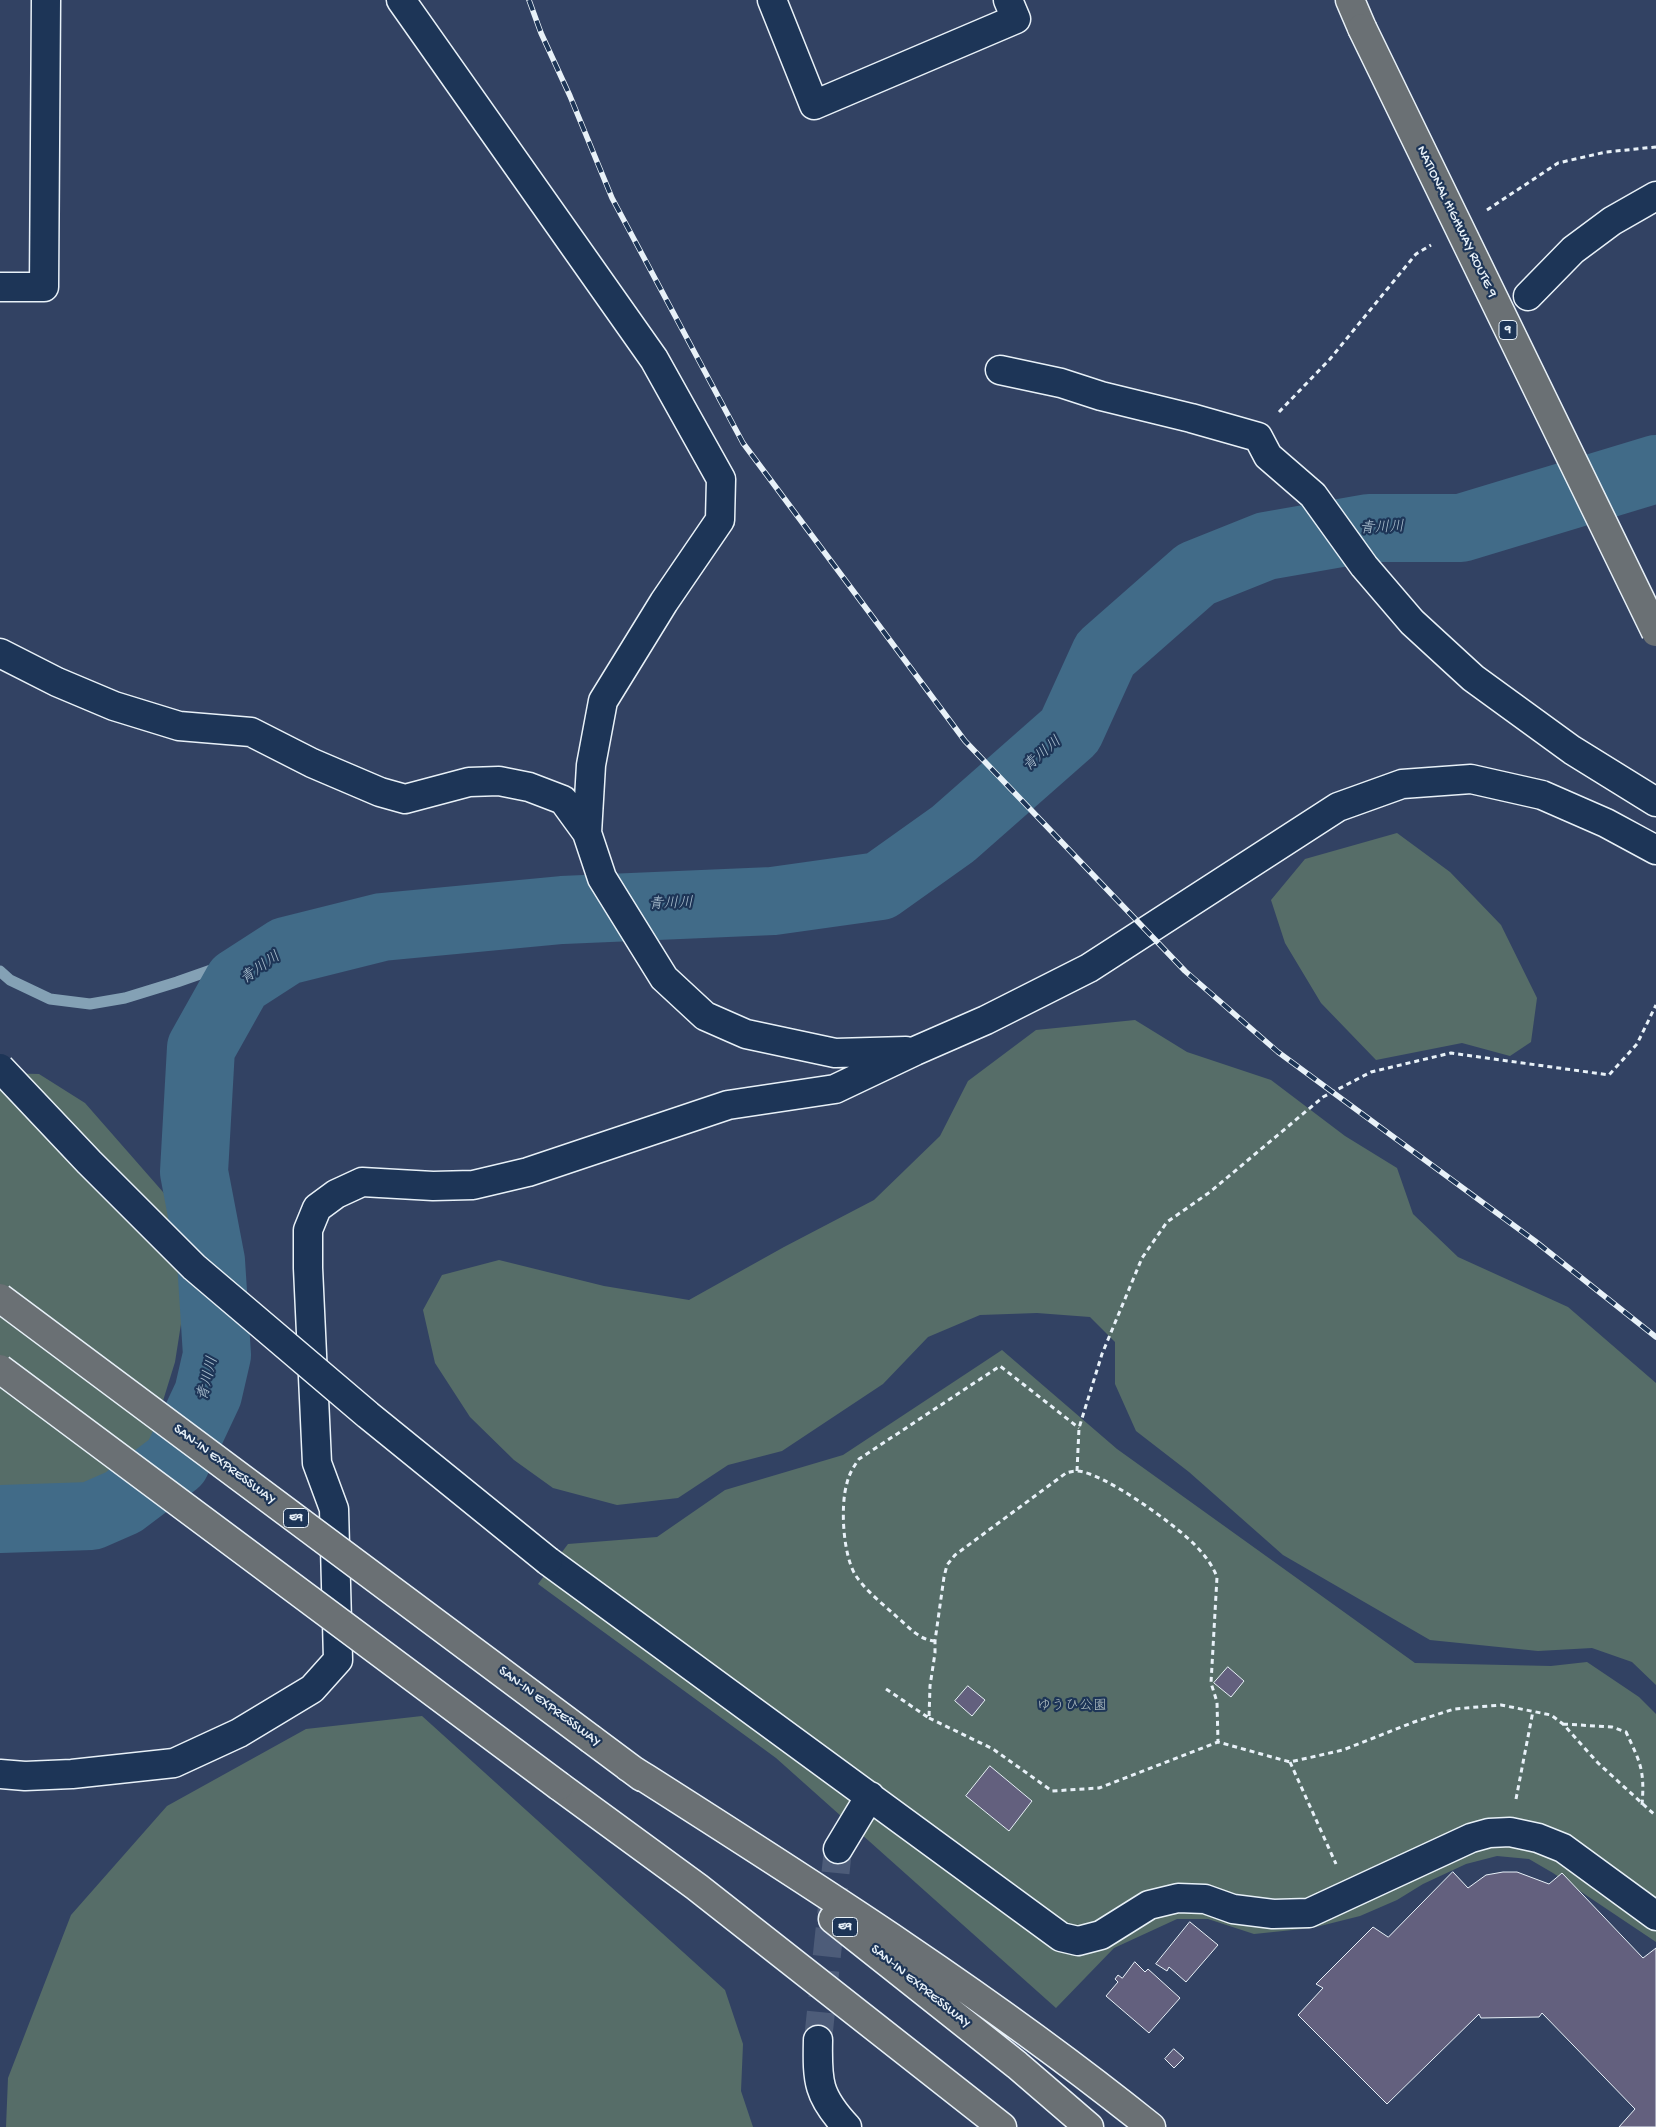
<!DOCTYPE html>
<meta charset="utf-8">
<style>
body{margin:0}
canvas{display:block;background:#324263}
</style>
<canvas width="1656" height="2127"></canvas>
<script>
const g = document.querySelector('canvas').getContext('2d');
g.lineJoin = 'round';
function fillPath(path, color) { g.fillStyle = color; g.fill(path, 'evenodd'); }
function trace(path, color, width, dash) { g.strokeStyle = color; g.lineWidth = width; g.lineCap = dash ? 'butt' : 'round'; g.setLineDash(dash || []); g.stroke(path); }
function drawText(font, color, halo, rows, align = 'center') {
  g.font = font + ' "Gochi Hand","Klee One",sans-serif'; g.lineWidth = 4.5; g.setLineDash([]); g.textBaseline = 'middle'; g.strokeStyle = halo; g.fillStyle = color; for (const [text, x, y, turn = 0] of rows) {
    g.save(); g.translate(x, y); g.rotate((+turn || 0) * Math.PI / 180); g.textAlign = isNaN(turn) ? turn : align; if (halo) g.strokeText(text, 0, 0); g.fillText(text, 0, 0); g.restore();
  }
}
const green = new Path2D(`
 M1397,833L1450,872L1501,925L1537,998L1531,1042L1510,1056L1462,1043L1376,1060L1321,1003L1285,943L1271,900L1305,859Z
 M1135,1020L1187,1052L1271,1080L1345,1136L1397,1168L1413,1214L1458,1257L1568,1307L1656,1383V1685L1632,1662L1592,1648L1538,1651L1430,1640L1283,1555L1189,1472L1136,1431L1115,1384V1342L1090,1317L1037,1313L980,1315L928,1337L883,1384L782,1451L728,1465L678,1498L617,1505L553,1488L514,1460L470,1417L435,1363L423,1310L442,1275L499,1260L604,1286L689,1300L784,1247L874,1200L940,1136L968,1081L1036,1030Z
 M0,1073L39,1074L85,1103L170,1200L190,1302L181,1324L175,1362L149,1446L111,1484L53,1499L7,1504L0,1499Z
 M1002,1350L1117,1449L1415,1663L1551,1666L1587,1662L1639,1697L1656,1714V1942L1553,1873L1529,1859L1497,1856L1466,1864L1423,1884L1397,1900L1360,1916L1312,1928L1254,1934L1208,1919H1177L1114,1948L1056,2008L776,1758L538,1584L568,1544L657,1537L725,1490L843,1455Z
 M422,1716L725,1990L743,2044L741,2091L753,2127H6L8,2078L71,1915L167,1806L306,1729Z`);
const stream = new Path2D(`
 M0,971L10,980L50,999L90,1004L125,998L177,982L254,955L286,951`);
const river = new Path2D(`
 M0,1519L91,1516L123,1502L176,1462L208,1394L217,1355L211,1261L194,1172L201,1048L238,982L286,951L382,927L562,910L773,901L880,886L953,834L1070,731L1105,654L1196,574L1266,546L1369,528H1461L1656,469`);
const building = new Path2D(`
 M1228,1667L1244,1681L1231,1697L1214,1683Z
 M968,1686L985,1700L972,1716L955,1701Z
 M990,1766L1032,1801L1009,1831L966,1796Z
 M1453,1872L1468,1888L1486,1875L1503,1872H1517L1549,1884L1562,1873L1643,1958L1656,1948V2127H1619L1635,2109L1542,2013L1539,2017L1481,2018L1479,2014L1387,2104L1298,2015L1323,1988L1316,1984L1373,1927L1388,1937Z
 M1190,1922L1218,1945L1186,1982L1169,1967L1167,1971L1156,1964Z
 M1135,1962L1145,1972L1148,1969L1180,1998L1149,2033L1106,1996L1118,1982L1115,1979L1118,1975L1122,1978Z
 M1174,2049L1184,2058L1174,2068L1165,2059Z`);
const minorTunnel = new Path2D(`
 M818,2040L838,1849`);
const path = new Path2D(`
 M1487,210L1558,163L1606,152L1656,147
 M1279,412L1330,359L1416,254L1431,245
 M1077,1471L1079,1428L1102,1354L1142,1258L1167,1222L1210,1192L1323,1097L1371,1072L1451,1053L1609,1075L1637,1044L1656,1005
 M935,1641C919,1640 909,1627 897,1617C883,1604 867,1592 856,1576C843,1556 840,1506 847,1483C849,1474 854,1466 859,1459L1000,1366L1079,1428
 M886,1689L929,1718L930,1686L935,1653V1641L944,1577L947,1565L955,1555L1066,1473C1069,1472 1073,1471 1077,1471C1103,1472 1174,1524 1193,1543C1203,1553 1212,1564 1217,1577L1211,1683L1217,1702L1218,1742
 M929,1718L993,1749L1052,1791L1099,1788L1218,1742L1290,1762L1343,1750L1414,1722L1454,1709L1501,1705L1551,1715L1563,1724L1598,1763L1656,1816
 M1563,1724L1612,1727L1626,1732C1640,1762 1645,1770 1642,1805
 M1290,1762L1336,1864
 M1516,1799L1533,1711`);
const minor = new Path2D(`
 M401,0L654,359L721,479L720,520L664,602L603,701L591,765L587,833
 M772,0L814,105L1016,19L1008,0
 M0,287H44L46,0
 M1528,296L1573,250L1612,221L1656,196
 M1000,370L1061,383L1101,396L1191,418L1258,437L1268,456L1313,495L1364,566L1412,622L1473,678L1572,750L1656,802
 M0,653L57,682L114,706L179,726L251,732L312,763L380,792L405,799L469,782L499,781L529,787L563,800L587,833L602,878L664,978L705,1016L746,1034L835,1053L906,1051
 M548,1561L1061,1937L1078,1941L1101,1935L1149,1905L1178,1898L1205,1899L1233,1909L1273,1914L1309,1913L1471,1838L1489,1833L1510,1832L1538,1838L1563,1848L1656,1916
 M0,1774L25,1776L72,1774L174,1763L239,1733L312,1689L338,1660L334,1509L317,1463L308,1268V1230L317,1208L336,1194L362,1182L433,1186L473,1185L528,1172L728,1105L835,1089L915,1051L986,1020L1089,968L1338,807L1402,784L1471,779L1542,795L1606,823L1656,850
 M838,1849L870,1796
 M818,2040C817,2082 818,2096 847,2127`);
const highway = new Path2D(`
 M1350,0L1362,28
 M591,1739L642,1777
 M628,1767C807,1881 986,1994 1151,2127
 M559,1786L697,1887L1002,2127
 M833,1919L1017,2065L1089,2127`);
const rail = new Path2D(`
 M529,0L541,33L570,96L612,198L743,443L965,741L1185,971L1278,1052L1535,1241L1656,1337`);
const minorBridge = new Path2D(`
 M0,1068L89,1162L194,1267L368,1415L548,1561`);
const highwayBridge = new Path2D(`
 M1362,28L1656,632
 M0,1298L591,1739
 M0,1369L559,1786`);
const shields = [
 [1508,330,18],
 [296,1518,25],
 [845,1927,25]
];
const shieldNames = [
 ["9",1508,330],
 ["E9",296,1518],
 ["E9",845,1927]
];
const streetNames = [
 ["NATIONAL HIGHWAY ROUTE 9",1456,222,64],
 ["SAN-IN EXPRESSWAY",224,1465,37],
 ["SAN-IN EXPRESSWAY",549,1707,37],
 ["SAN-IN EXPRESSWAY",920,1987,39]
];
const parkNames = [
 ["ゆうひ公園",1072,1707]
];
const waterNames = [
 ["青川川",1382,529,-3],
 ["青川川",1043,755,-41],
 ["青川川",671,905,-2],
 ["青川川",261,969,-35],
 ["青川川",209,1379,-76]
];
fillPath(green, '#566d68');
trace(stream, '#84a1b5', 11);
trace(river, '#416b88', 68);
fillPath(building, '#63607e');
trace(building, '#e8f1f8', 1);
trace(minorTunnel, '#4d5c79', 28, [28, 14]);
trace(minor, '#e8f1f8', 31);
trace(highway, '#e8f1f8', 31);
trace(path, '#e8f1f8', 3, [5, 4]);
trace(minor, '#1d3557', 28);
trace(highway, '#6a7074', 28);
trace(rail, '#e8f1f8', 5.5);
trace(rail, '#1d3557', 4, [11]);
trace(minorBridge, '#e8f1f8', 31, []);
trace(highwayBridge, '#e8f1f8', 31, []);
trace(minorBridge, '#1d3557', 28);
trace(highwayBridge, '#6a7074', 28);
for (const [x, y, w] of shields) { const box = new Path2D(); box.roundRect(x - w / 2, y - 9.5, w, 19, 4); g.fillStyle = '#1d3557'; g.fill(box); trace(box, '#e8f1f8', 1); }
drawText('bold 12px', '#e8f1f8', null, shieldNames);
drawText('14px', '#e8f1f8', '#1d3557', streetNames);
drawText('14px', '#b5c3c6', '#1d3557', parkNames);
drawText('italic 15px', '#aec2d1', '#1d3557', waterNames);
</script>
